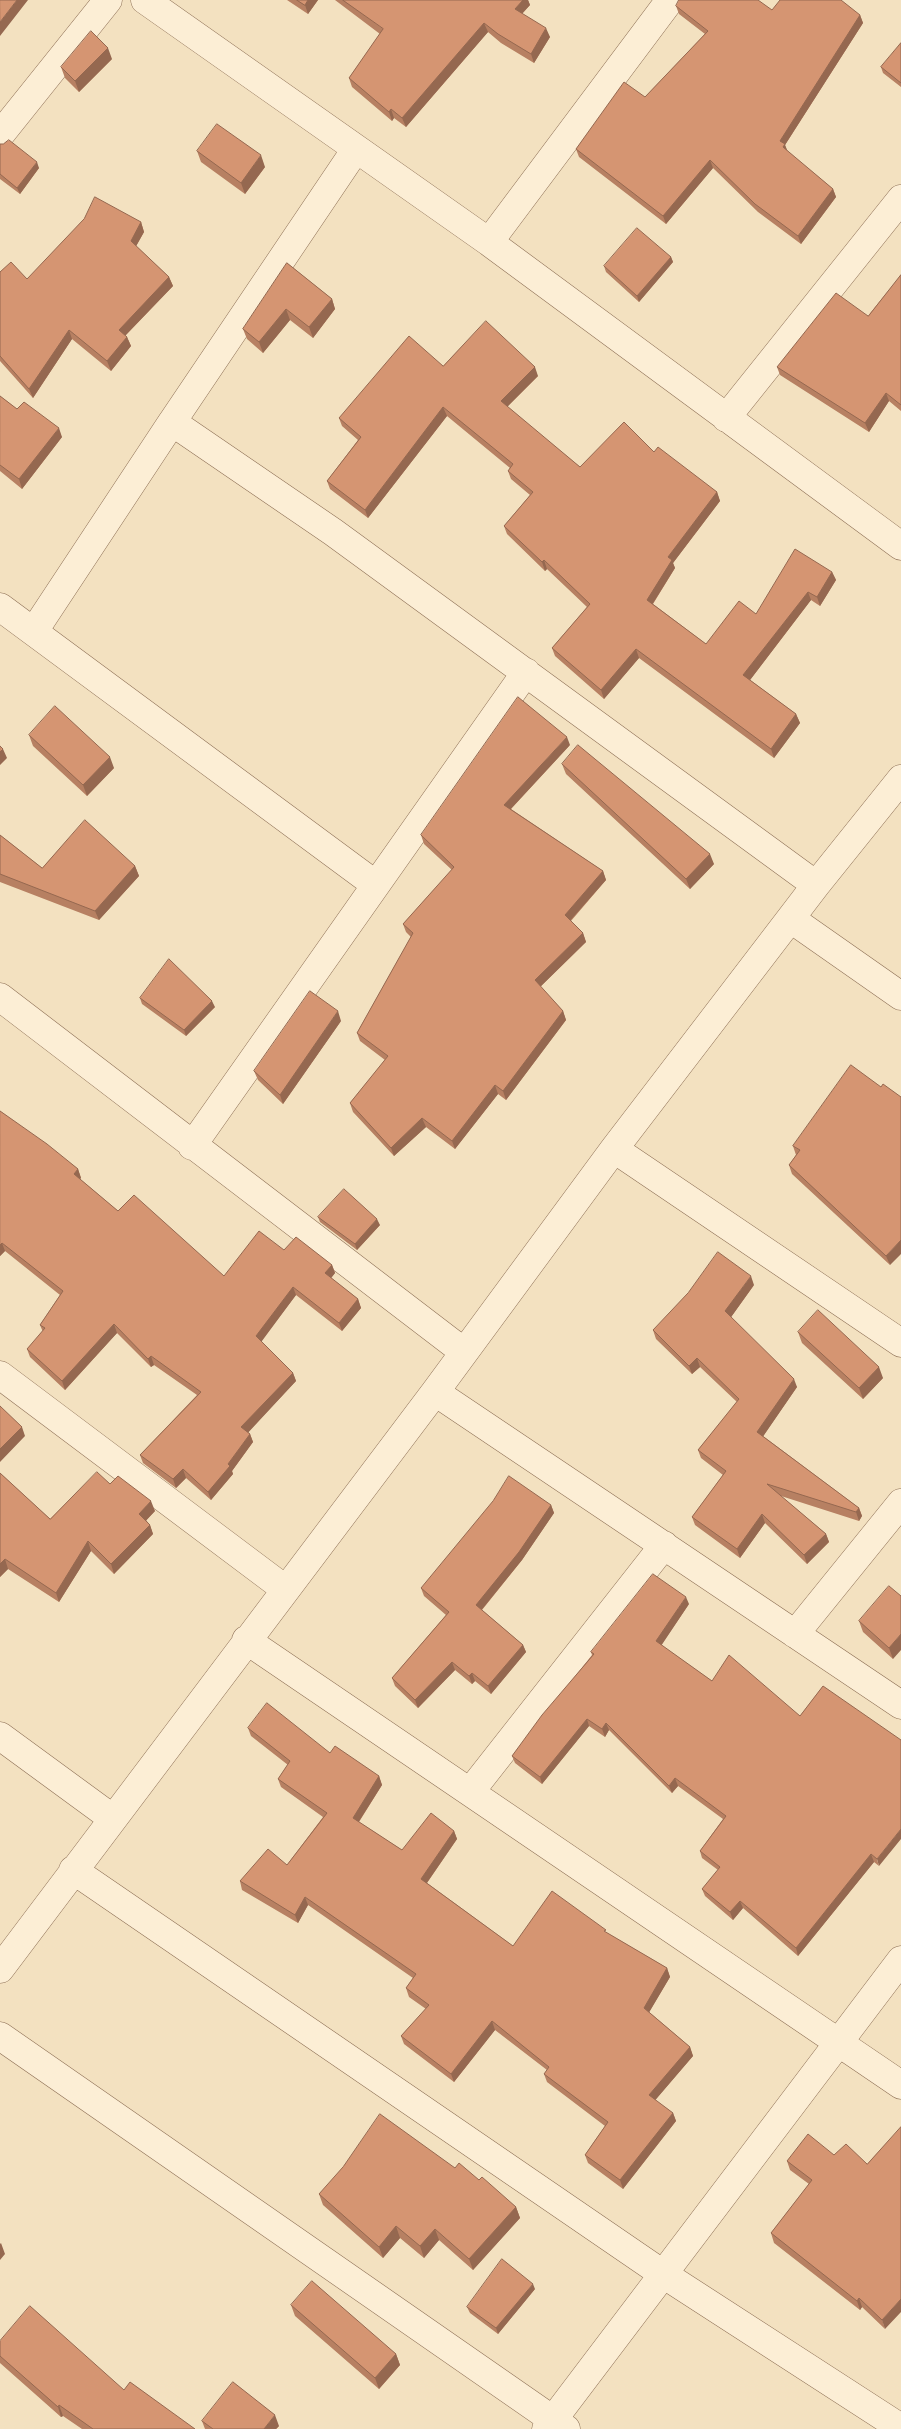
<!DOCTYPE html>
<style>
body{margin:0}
canvas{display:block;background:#f3e1c0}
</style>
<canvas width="901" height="2429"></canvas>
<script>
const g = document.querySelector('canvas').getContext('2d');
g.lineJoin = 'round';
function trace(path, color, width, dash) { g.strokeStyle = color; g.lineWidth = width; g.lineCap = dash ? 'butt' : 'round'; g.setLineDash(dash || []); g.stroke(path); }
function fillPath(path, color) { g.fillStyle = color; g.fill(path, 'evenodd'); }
const minor = new Path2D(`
 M145,0L489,242L901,546
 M0,135L108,0
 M356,149L172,422L333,532L816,885
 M489,242L670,0
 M726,418L901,199
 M0,607L376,885
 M34,631L172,422
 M791,919L901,996
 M0,997L464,1352
 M192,1146L526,672
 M614,1149L901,1343
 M0,1375L285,1589
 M435,1392L901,1705
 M795,1634L901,1503
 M246,1640L901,2085
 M0,1736L112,1818
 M470,1792L664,1545
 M73,1870L663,2274L901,2428
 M0,1969L435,1392L614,1149L816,885L901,779
 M0,2036L566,2429
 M546,2429L901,1960`);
const wall = new Path2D(`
 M287,0H318L308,14Z
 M335,0H528L530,5L522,14L550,37L534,63L501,43L488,32L406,127L394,118L392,121L352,87L349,78L380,34Z
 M676,6L860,15L863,23L785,145L787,151L833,189L836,197L801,244L758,212L713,168L666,224L579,157L576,149L645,97L705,34L679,14Z
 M901,43V87L883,73L881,67Z
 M112,59L79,92L65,78L61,67Z
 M0,144L39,168L20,194L0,179Z
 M197,151L265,167L245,194L201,162Z
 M141,222L144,232L136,246L169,277L173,286L125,336L127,337L131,346L111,371L72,339L33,398L0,361V272L27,279Z
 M671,257L673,262L639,302L606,272L604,266Z
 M287,263L332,299L335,309L313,338L290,320L263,353L247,339L243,329Z
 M901,275V411L889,401L869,432L780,375L777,367L868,316Z
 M443,366L538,376L507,407L580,467L654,452L717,492L720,501L673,563L675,568L653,604L706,644L756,614L832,572L836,580L820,606L811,600L750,680L796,714L800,723L774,758L639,658L604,699L555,656L552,648L587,607L547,569L545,571L507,534L504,526L530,495L511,479L508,471L510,468L447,416L368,518L330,489L327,481L358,440L342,426L339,418Z
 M0,396L17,409L62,437L22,489L0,471Z
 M29,735L114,768L87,796L33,746Z
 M570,745L511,809L603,871L606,880L571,921L583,933L586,942L540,987L563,1011L566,1020L506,1100L498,1094L455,1149L426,1127L394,1156L353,1112L350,1103L385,1060L360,1041L357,1033L411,937L406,932L403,924L452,870L424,844L421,835Z
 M562,764L714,864L690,889L566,774Z
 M0,835L42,868L135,866L139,876L99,920L0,882Z
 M140,998L215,1007L186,1036L142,1004Z
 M341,1021L283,1104L258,1080L254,1071Z
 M851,1065L890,1265L792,1174L789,1165L796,1155L793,1146Z
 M0,1111L78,1169L81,1178L80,1179L118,1211L224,1276L284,1250L332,1265L335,1273L331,1278L358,1299L361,1308L342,1331L296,1295L261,1341L293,1373L296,1381L248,1432L250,1434L253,1442L232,1471L233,1474L211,1500L186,1478L176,1488L143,1463L140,1455L197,1395L154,1365L151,1367L117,1333L65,1390L30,1357L27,1349L43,1332L40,1325L60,1295L5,1251L0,1256Z
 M318,1217L380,1225L357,1250L320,1222Z
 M754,1285L731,1317L797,1387L763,1436L859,1508L862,1516L859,1521L781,1496L826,1534L829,1542L807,1564L765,1523L740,1558L695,1525L692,1517L723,1475L701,1458L698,1450L737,1402L700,1367L692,1374L656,1339L653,1330Z
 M798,1332L883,1378L863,1399L802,1343Z
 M0,1473L50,1519L110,1484L155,1511L146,1520L150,1525L153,1534L114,1574L91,1551L59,1602L8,1569L0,1577Z
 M551,1505L554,1513L522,1560L482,1610L523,1645L526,1652L491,1694L475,1681L472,1684L455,1670L418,1708L395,1686L392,1678L446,1615L424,1596L421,1588Z
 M901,1596L893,1659L863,1632L859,1621Z
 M689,1604L661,1645L712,1681L800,1716L823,1686L879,1866L874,1862L798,1956L743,1908L733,1920L705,1896L702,1889L718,1870L702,1858L700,1851L723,1819L678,1786L672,1793L609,1730L605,1737L589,1726L542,1784L515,1763L512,1756L592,1655L591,1652Z
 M248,1728L330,1753L379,1776L382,1785L359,1822L402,1850L454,1831L457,1839L427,1883L513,1946L607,1933L667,1968L670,1977L649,2012L690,2047L693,2056L655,2100L673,2113L676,2121L623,2189L588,2163L585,2155L605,2126L547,2082L544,2074L547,2070L495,2030L454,2082L404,2044L401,2036L426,2009L409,1997L406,1988L413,1978L308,1905L298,1923L242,1890L240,1881L287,1865L323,1817L281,1787L278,1779L288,1765L251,1736Z
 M834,2155L885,2329L862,2307L860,2310L774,2243L771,2233L809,2184L790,2170L787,2161Z
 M455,2168L479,2180L516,2207L520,2218L473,2270L439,2240L424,2258L400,2238L383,2258L323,2205L319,2194Z
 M535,2289L498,2334L470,2313L467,2307Z
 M291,2305L396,2354L400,2365L379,2389L295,2316Z
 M0,2341L124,2390L195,2429H82L63,2416L61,2417L0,2363Z
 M202,2421L279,2426L276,2429H205Z`);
const shadedWall = new Path2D(`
 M17,0H28L0,36V22Z
 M308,0H318L308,14L305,5Z
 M523,0H528L530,5L518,18L515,9Z
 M860,15L863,23L785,145L788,152L786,155L780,141Z
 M484,23L488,32L406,127L402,118Z
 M546,28L550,37L534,63L531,54Z
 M108,48L112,59L79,92L75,81Z
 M391,109L394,118L392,121L389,112Z
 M261,155L265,167L245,194L241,183Z
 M710,160L713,168L666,224L663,216Z
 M37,162L39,168L20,194L17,188Z
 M833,189L836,197L801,244L798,236Z
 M141,222L144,232L134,250L131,241Z
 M671,257L673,262L639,302L637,296Z
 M169,277L173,286L122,339L119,330Z
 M332,299L335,309L313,338L309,327Z
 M286,309L290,320L263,353L259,342Z
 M69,330L72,339L33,398L29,389Z
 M127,337L131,346L111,371L107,361Z
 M535,367L538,376L504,410L501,401Z
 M886,393L889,401L869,432L865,423Z
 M443,407L447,416L368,518L365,510Z
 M59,428L62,437L22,489L19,479Z
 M717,492L720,501L673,563L675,568L650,608L647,600L668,557Z
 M544,560L547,569L545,571L542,562Z
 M832,572L836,580L820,606L817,597Z
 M808,592L811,600L747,684L743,675Z
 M636,649L639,658L604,699L601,690Z
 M796,714L800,723L774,758L771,749Z
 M567,737L570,745L507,813L504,805Z
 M3,749L7,758L0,765V752Z
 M110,757L114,768L87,796L83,785Z
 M710,854L714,864L690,889L686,879Z
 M135,866L139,876L99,920L95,911Z
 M603,871L606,880L568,923L565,915Z
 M583,933L586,942L538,989L535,980Z
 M212,1001L215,1007L186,1036L184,1030Z
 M338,1011L341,1021L283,1104L280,1095Z
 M563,1011L566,1020L506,1100L503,1091Z
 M495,1085L498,1094L455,1149L452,1141Z
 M422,1118L426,1127L394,1156L391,1148Z
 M78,1169L81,1178L77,1182L74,1174Z
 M377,1219L380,1225L357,1250L355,1244Z
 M901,1240V1254L890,1265L886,1256Z
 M2,1243L5,1251L0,1256V1245Z
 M332,1265L335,1273L328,1282L325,1273Z
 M751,1276L754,1285L729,1320L725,1311Z
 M293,1287L296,1295L259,1345L256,1336Z
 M358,1299L361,1308L342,1331L339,1323Z
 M114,1324L117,1333L65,1390L62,1381Z
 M151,1356L154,1365L151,1367L148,1359Z
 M697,1358L700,1367L692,1374L689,1366Z
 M879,1367L883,1378L863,1399L859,1388Z
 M293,1373L296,1381L245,1436L241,1427Z
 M794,1379L797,1387L760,1441L757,1432Z
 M22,1427L25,1436L0,1462V1449Z
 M250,1434L253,1442L232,1471L233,1474L211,1500L208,1492Z
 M183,1469L186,1478L176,1488L173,1479Z
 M151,1501L155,1511L143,1524L139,1514Z
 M551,1505L554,1513L522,1560L479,1613L476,1605Z
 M859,1508L862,1516L859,1521L856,1512Z
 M762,1514L765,1523L740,1558L737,1549Z
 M150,1525L153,1534L114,1574L111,1564Z
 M826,1534L829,1542L807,1564L804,1555Z
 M88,1541L91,1551L59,1602L56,1593Z
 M5,1559L8,1569L0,1577V1564Z
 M686,1597L689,1604L659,1649L656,1641Z
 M901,1634V1650L893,1659L889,1648Z
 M523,1645L526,1652L491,1694L488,1686Z
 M452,1662L455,1670L418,1708L415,1700Z
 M472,1673L475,1681L472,1684L469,1676Z
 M587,1719L589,1726L542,1784L540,1777Z
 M606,1723L609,1730L605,1737L602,1729Z
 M379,1776L382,1785L356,1826L353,1818Z
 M675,1778L678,1786L672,1793L669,1786Z
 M901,1829V1839L879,1866L877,1859Z
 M454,1831L457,1839L424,1887L421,1879Z
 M871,1854L874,1862L798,1956L796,1948Z
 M305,1897L308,1905L298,1923L295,1915Z
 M740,1901L743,1908L733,1920L730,1912Z
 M667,1968L670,1977L647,2016L644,2008Z
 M492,2021L495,2030L454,2082L451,2074Z
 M690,2047L693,2056L652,2104L649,2095Z
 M673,2113L676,2121L623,2189L620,2180Z
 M516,2207L520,2218L473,2270L469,2259Z
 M396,2226L400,2238L383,2258L379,2247Z
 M435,2229L439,2240L424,2258L420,2246Z
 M1,2243L5,2254L0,2260V2244Z
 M533,2284L535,2289L498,2334L496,2328Z
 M859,2298L862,2307L860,2310L857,2301Z
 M901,2299V2312L885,2329L882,2320Z
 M396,2354L400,2365L379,2389L375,2378Z
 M59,2405L63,2416L61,2417L58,2407Z
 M275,2415L279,2426L276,2429H264Z`);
const building = new Path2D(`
 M0,0H17L0,22Z
 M297,0H308L305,5Z
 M343,0H523L515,9L546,28L531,54L498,34L484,23L402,118L391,109L389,112L349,78L383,29Z
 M679,0H758L772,10L780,0H841L860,15L780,141L785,144L783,147L833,189L798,236L755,204L710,160L663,216L576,149L624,82L645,97L708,31L676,6Z
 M91,31L108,48L75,81L61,67Z
 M901,43V83L881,67Z
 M217,124L261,155L241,183L197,151Z
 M9,140L37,162L17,188L0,174V144H3Z
 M95,197L141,222L131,241L169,277L119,330L127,337L107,361L69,330L29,389L0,356V272L11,262L27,279L84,219Z
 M637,228L671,257L637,296L604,266Z
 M287,263L332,299L309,327L286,309L259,342L243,329Z
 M901,275V405L886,393L865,423L777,367L836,293L868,316Z
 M486,321L535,367L501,401L580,467L624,422L654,452L658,447L717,492L668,557L672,560L647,600L706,644L739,601L756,614L795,549L832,572L817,597L808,592L743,675L796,714L771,749L636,649L601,690L552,648L590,604L544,560L542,562L504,526L533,492L508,471L513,464L443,407L365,510L327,481L361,437L339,418L409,336L443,366Z
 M0,396L17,409L24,402L59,428L19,479L0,465Z
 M518,697L567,737L504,805L603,871L565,915L583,933L535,980L563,1011L503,1091L495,1085L452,1141L422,1118L391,1148L350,1103L388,1056L357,1033L413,933L403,924L454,867L421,835Z
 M55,706L110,757L83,785L29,735Z
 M578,745L710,854L686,879L562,764Z
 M0,746L3,749L0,752Z
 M85,820L135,866L95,911L0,874V835L42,868Z
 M169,959L212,1001L184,1030L140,998Z
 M310,991L338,1011L280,1095L254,1071Z
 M851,1065L881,1087L883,1084L901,1097V1240L886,1256L789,1165L800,1150L793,1146Z
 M0,1111L47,1144L78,1169L74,1174L118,1211L134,1195L224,1276L259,1231L284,1250L296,1237L332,1265L325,1273L358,1299L339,1323L293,1287L256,1336L293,1373L241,1427L250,1434L228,1464L230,1466L208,1492L183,1469L173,1479L140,1455L201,1392L151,1356L148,1359L114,1324L62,1381L27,1349L45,1328L40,1325L63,1291L2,1243L0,1245Z
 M344,1189L377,1219L355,1244L318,1217Z
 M718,1252L751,1276L725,1311L794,1379L757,1432L859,1508L856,1512L767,1484L826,1534L804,1555L762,1514L737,1549L692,1517L726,1471L698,1450L739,1399L697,1358L689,1366L653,1330L688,1293Z
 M818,1310L879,1367L859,1388L798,1332Z
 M0,1406L22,1427L0,1449Z
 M97,1472L110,1484L118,1476L151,1501L139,1514L150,1525L111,1564L88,1541L56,1593L5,1559L0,1564V1473L50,1519Z
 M509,1476L551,1505L519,1552L476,1605L523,1645L488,1686L472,1673L469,1676L452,1662L415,1700L392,1678L449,1612L421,1588L493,1501Z
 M653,1574L686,1597L656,1641L712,1681L729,1655L800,1716L823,1686L901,1740V1829L877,1859L871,1854L796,1948L740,1901L730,1912L702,1889L720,1867L700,1851L726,1816L675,1778L669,1786L606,1723L602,1729L587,1719L540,1777L512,1756L542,1715L594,1654L591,1652Z
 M889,1586L901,1596V1634L889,1648L859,1621Z
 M267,1703L330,1753L335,1746L379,1776L353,1818L402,1850L431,1813L454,1831L421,1879L513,1946L552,1891L606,1930L604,1931L667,1968L644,2008L690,2047L649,2095L673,2113L620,2180L585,2155L608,2122L544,2074L549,2067L492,2021L451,2074L401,2036L429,2005L406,1988L416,1974L305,1897L295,1915L240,1881L268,1849L287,1865L327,1813L278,1779L290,1761L248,1728Z
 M380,2114L455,2168L459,2163L479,2180L482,2177L516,2207L469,2259L435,2229L420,2246L396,2226L379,2247L319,2194L343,2167Z
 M901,2127V2299L882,2320L859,2298L857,2301L771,2233L812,2180L787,2161L808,2134L834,2155L846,2144L867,2164Z
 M502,2259L533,2284L496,2328L467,2307Z
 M312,2281L396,2354L375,2378L291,2305Z
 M30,2306L124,2390L130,2382L195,2429H93L59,2405L58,2407L0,2356V2341Z
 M233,2382L275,2415L264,2429H213L202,2421Z`);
trace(minor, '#8e7056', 29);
trace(minor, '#fceed5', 28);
fillPath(wall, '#b78062');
fillPath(shadedWall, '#956850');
fillPath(building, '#d59572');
trace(building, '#956850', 1);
</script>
